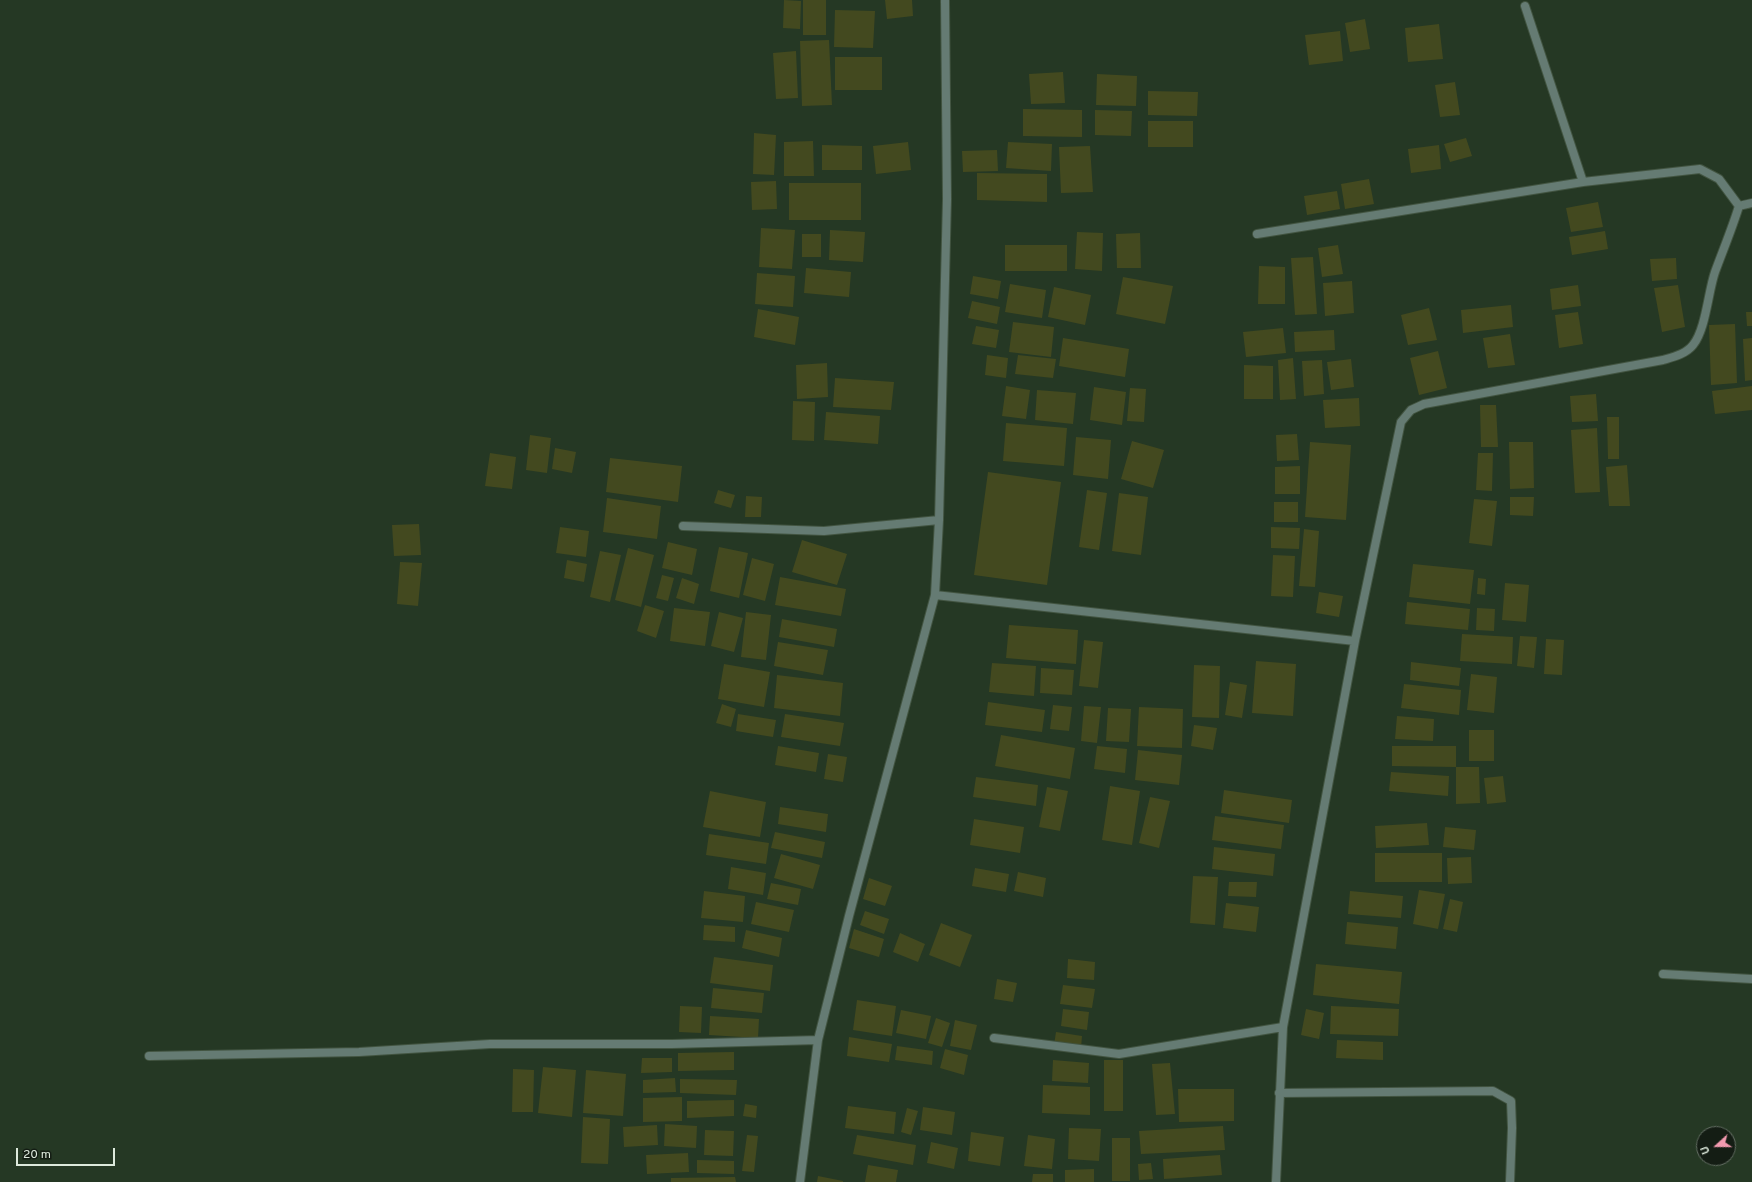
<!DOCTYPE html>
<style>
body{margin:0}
#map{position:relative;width:1752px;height:1182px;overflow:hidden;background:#253824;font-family:Overpass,sans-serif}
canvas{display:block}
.north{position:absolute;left:1696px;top:1126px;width:40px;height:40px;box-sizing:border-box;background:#141d14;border:1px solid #646f64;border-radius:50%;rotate:249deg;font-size:11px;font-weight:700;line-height:16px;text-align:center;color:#dde9dc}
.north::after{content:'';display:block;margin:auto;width:14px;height:18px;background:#f29aaf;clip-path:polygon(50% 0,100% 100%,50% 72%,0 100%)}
.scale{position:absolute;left:16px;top:1148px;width:99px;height:18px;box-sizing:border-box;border:2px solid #dde9dc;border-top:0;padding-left:5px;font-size:12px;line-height:14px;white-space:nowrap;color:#dde9dc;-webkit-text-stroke:3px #141d14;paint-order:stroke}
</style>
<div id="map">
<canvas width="1752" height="1182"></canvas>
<div class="north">U</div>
<div class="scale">20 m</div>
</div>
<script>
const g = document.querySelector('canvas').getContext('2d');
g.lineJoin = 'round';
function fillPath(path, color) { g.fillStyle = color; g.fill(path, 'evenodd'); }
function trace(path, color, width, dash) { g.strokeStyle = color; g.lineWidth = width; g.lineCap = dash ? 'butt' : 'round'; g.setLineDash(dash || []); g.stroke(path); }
const building = new Path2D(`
 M784,0L801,1L800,29L783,28Z
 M803,0H826V35H803Z
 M885,0H912L913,16L887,19Z
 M835,10L875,11L873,48L834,47Z
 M1365,19L1370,49L1350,52L1345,23Z
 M1439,24L1443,59L1408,62L1405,28Z
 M1340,31L1343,61L1309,65L1305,35Z
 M829,40L832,105L802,106L800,41Z
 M796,51L798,98L776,99L773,53Z
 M835,57H882V90H835Z
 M1063,72L1065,103L1031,104L1029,74Z
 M1097,74L1137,76L1136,106L1096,105Z
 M1455,82L1460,115L1440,117L1435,85Z
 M1148,91L1198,92L1197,116L1148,115Z
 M1023,109L1082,110V137L1023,136Z
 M1095,110L1132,111L1131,136L1095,135Z
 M1148,121H1193V147H1148Z
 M754,133L776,135L774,175L753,174Z
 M1466,138L1472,156L1450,162L1444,144Z
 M813,141L814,176H784V142Z
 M908,142L911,170L876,174L873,146Z
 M1008,142L1052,144L1051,171L1006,168Z
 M822,145L862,146V170H822Z
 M1439,145L1441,169L1411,173L1408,149Z
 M1090,146L1093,192L1061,193L1059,147Z
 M997,150L998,171L963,172L962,151Z
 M977,173L1047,174V202L977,200Z
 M1369,179L1374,204L1345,209L1341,184Z
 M776,181L777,209L752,210L751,182Z
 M789,183H861V220H789Z
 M1337,191L1340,209L1307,215L1304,196Z
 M1598,202L1603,227L1571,232L1566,208Z
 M761,228L795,230L792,269L759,267Z
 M830,230L865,232L863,262L829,260Z
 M1605,231L1608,249L1572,255L1569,237Z
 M1077,232L1103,233L1102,271L1075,269Z
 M1140,233L1141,268H1117L1116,234Z
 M802,234H821V257H802Z
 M1005,245H1067V271H1005Z
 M1338,245L1343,274L1322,277L1318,248Z
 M1313,257L1317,314L1295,315L1291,258Z
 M1676,258L1677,279L1652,281L1650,259Z
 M1259,266L1285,267V304H1258Z
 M806,268L851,272L849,297L804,293Z
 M757,273L795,276L793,307L755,304Z
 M973,276L1001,281L998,299L970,294Z
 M1123,277L1173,286L1165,324L1116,314Z
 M1352,281L1354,313L1325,316L1323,283Z
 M1010,284L1046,290L1042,318L1005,312Z
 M1578,285L1581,306L1552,310L1550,289Z
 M1678,285L1685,327L1662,332L1654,288Z
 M1054,287L1091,295L1085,325L1048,317Z
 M972,301L1000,307L997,324L968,318Z
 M1511,305L1513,327L1463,333L1461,310Z
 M1429,308L1437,340L1408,345L1401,315Z
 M758,309L799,317L795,345L754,337Z
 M1578,312L1583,344L1559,348L1555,315Z
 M1746,312H1752V326H1747Z
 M1013,322L1054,327L1051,357L1009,352Z
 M1735,324L1737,383L1711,385L1709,325Z
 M976,326L999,330L996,348L972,344Z
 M1283,328L1286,353L1246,357L1243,332Z
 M1334,330L1335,350L1295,352L1294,332Z
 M1510,334L1515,365L1488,368L1483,338Z
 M1063,338L1129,349L1125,377L1059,366Z
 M1752,338V380L1745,381L1743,339Z
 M1438,351L1447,388L1419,395L1410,358Z
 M987,355L1008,358L1006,378L985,375Z
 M1018,355L1056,359L1053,378L1015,374Z
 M1293,358L1296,399L1280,400L1278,360Z
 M1351,359L1354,387L1331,390L1327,362Z
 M1322,360L1324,394L1304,396L1302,361Z
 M827,363L828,397L797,399L796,365Z
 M1244,365L1273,366V399H1244Z
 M835,378L894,382L891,410L833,407Z
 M1006,386L1030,390L1026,419L1002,416Z
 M1752,386V410L1715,414L1712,391Z
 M1094,387L1126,392L1122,425L1090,420Z
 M1130,388L1146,389L1144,422L1127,421Z
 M1037,390L1076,393L1073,424L1035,420Z
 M1596,394L1598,421L1572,422L1570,396Z
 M1359,398L1360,426L1325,428L1323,400Z
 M793,401L815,402L814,441L792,440Z
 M1480,405H1496L1498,447H1481Z
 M826,412L880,416L878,444L824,440Z
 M1607,417H1619V459H1608Z
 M1006,423L1067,428L1064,466L1003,461Z
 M1597,428L1600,492L1575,493L1571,430Z
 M1297,434L1299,460L1277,461L1276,435Z
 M530,435L551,438L547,473L526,470Z
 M1076,437L1111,440L1108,479L1073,475Z
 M1132,441L1164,450L1153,488L1121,479Z
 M1310,442L1351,445L1346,520L1305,517Z
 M1509,442H1533L1534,488L1510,489Z
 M555,448L576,452L572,473L552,469Z
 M490,453L516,457L512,489L485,486Z
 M1478,453H1493L1492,491L1476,490Z
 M610,458L682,466L678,502L606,492Z
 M1627,465L1630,506H1609L1606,467Z
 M1300,466V494H1275V467Z
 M988,472L1061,482L1047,585L974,575Z
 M718,490L735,495L731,508L714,503Z
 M1087,490L1107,493L1099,550L1079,547Z
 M1119,493L1148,497L1141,555L1112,551Z
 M746,496L762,497L761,517H745Z
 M1510,497H1534L1533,516L1510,515Z
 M607,498L661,506L657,539L603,532Z
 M1474,499L1497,501L1492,546L1469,543Z
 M1274,502H1298V522H1274Z
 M419,524L421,555L394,556L392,525Z
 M560,527L589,531L586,557L556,553Z
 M1271,527L1300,528L1299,549L1271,548Z
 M1304,529L1319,531L1315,587L1299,586Z
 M802,540L847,554L837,585L792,572Z
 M668,542L697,549L692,575L662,568Z
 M719,547L748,553L739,598L710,591Z
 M628,548L654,555L641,607L615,600Z
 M600,551L621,555L610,602L590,597Z
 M1273,555L1295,556L1293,597L1271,596Z
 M752,558L774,564L765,601L743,595Z
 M567,560L587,564L584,582L564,578Z
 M400,562L422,563L418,606L397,604Z
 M1413,564L1474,570L1470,604L1409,597Z
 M662,575L674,578L668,601L656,598Z
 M780,577L846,589L841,616L775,605Z
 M682,578L699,584L694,604L676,598Z
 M1478,578L1486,579L1485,595L1477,594Z
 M1505,583L1529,585L1526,622L1502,620Z
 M1319,592L1343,596L1339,617L1316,613Z
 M1407,602L1470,609L1468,630L1405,624Z
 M645,605L664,611L656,638L637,631Z
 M674,608L710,612L705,646L670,641Z
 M1477,608L1495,609L1494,631L1476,630Z
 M719,612L743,618L734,652L711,646Z
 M746,612L771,615L766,660L741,657Z
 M782,619L837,629L834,647L779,637Z
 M1009,625L1078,630L1076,664L1006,658Z
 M1462,634L1513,637L1512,664L1460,661Z
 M1520,636L1537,637L1534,668L1517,666Z
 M1546,639L1564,640L1562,675L1544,674Z
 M1084,640L1103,642L1098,688L1079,686Z
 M778,642L828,650L823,675L774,666Z
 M1256,661L1296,664L1293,716L1252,713Z
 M1411,662L1461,668L1459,686L1410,680Z
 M992,663L1036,666L1034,696L989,692Z
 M724,664L770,672L764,707L718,699Z
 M1194,665L1220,666L1219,718L1192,717Z
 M1041,668L1074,670L1072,695L1040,693Z
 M1471,674L1497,677L1494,713L1467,710Z
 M777,675L843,683L840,716L774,708Z
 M1230,682L1247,685L1242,718L1225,715Z
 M1404,684L1461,690L1459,715L1401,708Z
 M988,702L1045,710L1042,732L985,725Z
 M722,704L736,709L731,727L716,723Z
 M1053,705L1072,707L1069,731L1050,729Z
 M1084,706L1101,707L1097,743L1081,741Z
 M1139,707L1183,709L1182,748L1137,746Z
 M1108,708L1131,709L1129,742L1106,741Z
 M738,714L776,720L773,737L736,731Z
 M785,714L844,723L840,746L781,737Z
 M1397,716L1434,719L1433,741L1395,739Z
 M1194,725L1217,728L1213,750L1191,746Z
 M1469,730H1494V761H1469Z
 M1001,735L1075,748L1070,779L995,766Z
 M778,746L819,753L816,772L775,765Z
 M1097,746L1127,749L1125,773L1094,769Z
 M1392,746H1456V767H1479L1480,803L1456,804V767L1392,766Z
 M1138,750L1182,755L1179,785L1135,780Z
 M828,754L847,757L843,782L824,779Z
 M1391,772L1449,776L1448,796L1389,791Z
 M1503,776L1506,802L1487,804L1484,778Z
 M976,777L1038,785L1036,806L973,797Z
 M1110,786L1140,791L1132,845L1102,840Z
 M1047,787L1068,791L1060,831L1039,827Z
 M1224,790L1292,800L1289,823L1221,813Z
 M710,791L766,802L760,837L703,827Z
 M1150,797L1170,801L1159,848L1139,843Z
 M780,807L828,814L826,832L778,824Z
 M1215,816L1284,825L1281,849L1212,840Z
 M974,819L1024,827L1020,853L970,845Z
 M1427,823L1429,845L1376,848L1375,826Z
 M1445,827L1476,830L1474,850L1443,847Z
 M775,832L825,842L822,858L771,848Z
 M709,834L769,843L766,864L706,855Z
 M1214,847L1275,854L1273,876L1212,869Z
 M1375,853H1442V882H1375Z
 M781,854L820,865L813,889L774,878Z
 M1471,857L1472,883L1448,884L1447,858Z
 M731,867L766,873L763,895L728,889Z
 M975,868L1009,874L1006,892L972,886Z
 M1018,872L1046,878L1043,897L1014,891Z
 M1193,876L1218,877L1215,925L1190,923Z
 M869,878L892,886L885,906L863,899Z
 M1229,882H1257L1256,897L1228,896Z
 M771,883L801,889L798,905L767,899Z
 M1419,890L1445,894L1438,929L1413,924Z
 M704,891L745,896L743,922L701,918Z
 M1350,891L1403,896L1401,918L1348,914Z
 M1450,899L1463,902L1457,932L1443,929Z
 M756,902L794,910L789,932L751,924Z
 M1226,903L1259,907L1256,932L1223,928Z
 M865,911L889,919L884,934L860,925Z
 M1347,922L1398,927L1396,949L1345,944Z
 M941,923L972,935L960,967L929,955Z
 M704,925L735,927V942L703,940Z
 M854,929L884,939L879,957L849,948Z
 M746,930L782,938L779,957L742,948Z
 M900,933L925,944L918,962L893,952Z
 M714,957L773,965L770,991L710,983Z
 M1068,959L1095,962L1094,980L1067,978Z
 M1316,964L1402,972L1399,1004L1313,995Z
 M997,979L1017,983L1013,1002L994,999Z
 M1063,985L1095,989L1092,1008L1060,1004Z
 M713,988L764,993L762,1013L711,1008Z
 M857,1000L896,1006L892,1036L853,1030Z
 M680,1006L702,1007L701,1033L679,1032Z
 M1331,1006L1399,1009L1398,1036L1330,1034Z
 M1063,1009L1089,1012L1087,1030L1061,1026Z
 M1306,1009L1324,1013L1319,1039L1301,1035Z
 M901,1010L931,1016L926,1039L896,1033Z
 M710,1016L759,1019L758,1038L709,1035Z
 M936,1018L950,1023L942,1047L928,1043Z
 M955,1020L977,1025L971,1050L950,1046Z
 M1056,1032L1082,1036L1081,1048L1054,1045Z
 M849,1037L892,1044L889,1062L847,1056Z
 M1337,1040L1383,1042V1060L1336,1058Z
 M897,1046L933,1051L932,1065L895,1060Z
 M945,1049L968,1055L964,1075L940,1068Z
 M734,1052V1070L678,1071V1053Z
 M642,1058H672V1072L641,1073Z
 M1053,1060L1089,1063L1088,1083L1052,1081Z
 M1104,1060H1123V1111H1104Z
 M1170,1063L1175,1114L1156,1115L1152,1064Z
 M543,1067L576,1070L572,1117L538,1113Z
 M513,1069L534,1070L533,1112H512Z
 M586,1070L626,1074L623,1116L583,1113Z
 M675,1078L676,1092L643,1093V1080Z
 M680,1079L737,1080L736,1095L680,1093Z
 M1043,1085L1090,1087V1115L1042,1113Z
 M1178,1089H1234V1121L1179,1122Z
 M682,1097V1121L643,1122V1098Z
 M734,1100V1116L687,1118V1101Z
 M745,1104L757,1106L756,1118L743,1116Z
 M848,1106L896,1112L894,1134L845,1128Z
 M923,1107L955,1112L952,1135L920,1130Z
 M907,1108L918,1111L911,1135L901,1132Z
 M583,1117L610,1119L608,1164L581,1163Z
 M665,1124L697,1126L696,1148L664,1146Z
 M657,1125L658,1145L624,1147L623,1127Z
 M1223,1126L1225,1150L1141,1154L1139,1131Z
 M1069,1128L1101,1129L1099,1161L1068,1159Z
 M705,1130L734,1131L733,1156L704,1155Z
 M971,1132L1004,1137L1000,1166L968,1161Z
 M747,1135L758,1136L754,1172L742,1171Z
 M857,1135L916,1145L913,1165L853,1154Z
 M1028,1135L1055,1139L1052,1169L1024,1166Z
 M1112,1138H1130V1181H1112Z
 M931,1142L958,1148L954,1169L927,1163Z
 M688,1153L689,1172L647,1174L646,1155Z
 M1220,1155L1222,1175L1164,1179L1163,1159Z
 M697,1160L734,1161V1174L697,1173Z
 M1151,1163L1153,1179L1139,1180L1138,1164Z
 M868,1165L898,1170L896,1182H865Z
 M1094,1169V1182H1065V1170Z
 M1033,1174H1053V1182H1032Z
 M818,1176L843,1181V1182H817Z
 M735,1177L736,1182H671V1178Z`);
const minor = new Path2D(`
 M1525,6L1583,182
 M1257,234L1583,182L1700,169L1719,179L1739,206
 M683,526L824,531L939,520
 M935,595L1355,641
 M1663,974L1752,979
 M994,1038L1119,1054L1283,1027
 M149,1056L359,1052L490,1044H672L818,1040
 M1279,1093L1493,1091L1511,1101L1512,1128L1510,1182
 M800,1182L818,1040L849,916L935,595L939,520L947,199L945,0
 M1276,1182L1283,1027L1355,641L1401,422L1411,410L1424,404L1663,360C1673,357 1686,354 1693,345C1706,329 1708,292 1715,272C1723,250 1732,229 1739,206L1752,203`);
fillPath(building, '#43491f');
trace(minor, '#425441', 10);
trace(minor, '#657b73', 8);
</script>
